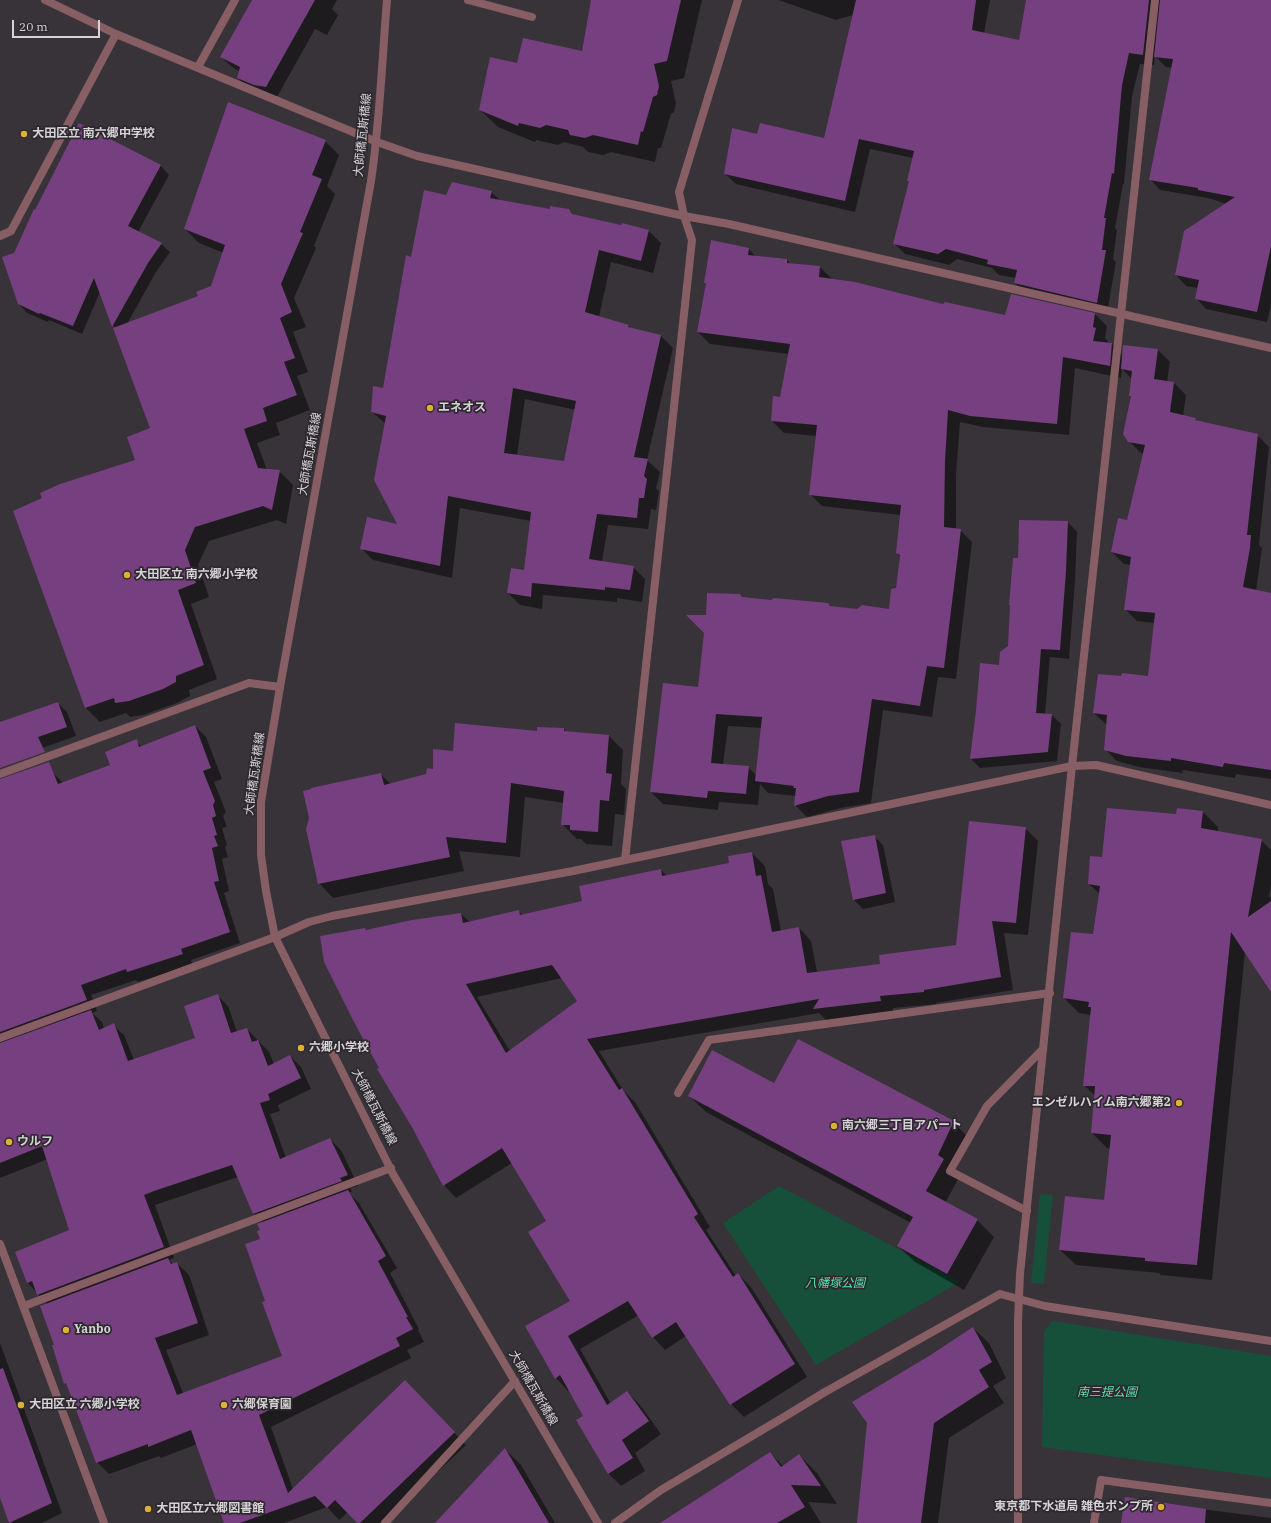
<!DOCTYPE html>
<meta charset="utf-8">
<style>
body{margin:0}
#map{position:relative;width:1271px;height:1523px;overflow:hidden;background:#383338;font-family:"IBM Plex Serif",serif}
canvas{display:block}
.scale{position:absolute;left:12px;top:20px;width:88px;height:18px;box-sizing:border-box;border:2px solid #d6d3d6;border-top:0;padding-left:5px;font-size:12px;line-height:14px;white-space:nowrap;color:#d6d3d6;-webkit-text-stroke:3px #2d292e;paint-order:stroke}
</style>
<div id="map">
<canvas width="1271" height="1523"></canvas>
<div class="scale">20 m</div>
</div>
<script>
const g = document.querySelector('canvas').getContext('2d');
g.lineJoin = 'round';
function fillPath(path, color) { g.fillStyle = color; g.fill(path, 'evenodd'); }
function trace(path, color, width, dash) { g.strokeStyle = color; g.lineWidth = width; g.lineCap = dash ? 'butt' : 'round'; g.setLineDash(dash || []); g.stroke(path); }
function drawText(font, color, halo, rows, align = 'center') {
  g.font = font + ' "IBM Plex Serif","Noto Sans JP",serif'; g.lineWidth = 3.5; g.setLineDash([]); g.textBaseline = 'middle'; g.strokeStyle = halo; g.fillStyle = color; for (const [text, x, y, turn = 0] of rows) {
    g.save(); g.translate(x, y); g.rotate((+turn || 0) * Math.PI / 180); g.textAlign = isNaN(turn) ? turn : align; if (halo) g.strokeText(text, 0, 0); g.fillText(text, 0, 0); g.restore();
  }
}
const green = new Path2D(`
 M779,1186L960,1282L816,1365L723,1223Z
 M1040,1194L1053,1195L1044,1284L1031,1283Z
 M1053,1321L1271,1356V1478L1042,1447L1044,1331Z`);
const shadow = new Path2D(`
 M253,0H337L332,9L338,15L327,35L315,29L277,97L248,88L238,78L240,72L232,67L221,57Z
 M592,0H702L684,78L671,81L676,104L674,112L671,114L661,148H658L655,162L611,152L603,155L588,152L583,147L564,142L558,145L536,140L535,142L498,127L480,110L518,64L582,52Z
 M778,0H990L984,33L1020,41L1027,0H1271V305L1267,322L1206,309L1196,298L1198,288L1186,286L1176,275L1227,204L1208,198L1160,190L1150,179L1172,68L1166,67L1155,56L1154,65L1140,64L1132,96L1124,184H1123L1115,228L1117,230L1113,259L1116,262L1107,313L1025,294L1015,283L1016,278L999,275L992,268L957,259L949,265L905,254L894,243L910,182L908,181L913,158L870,149L855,212L736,184L725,174L758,135L825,139L853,15L836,20Z
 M79,124L161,166L169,175L138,232L161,244L170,252L156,272L127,324L199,297L212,287L224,253L199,243L185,229L325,141L339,155L327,186L335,194L314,246L316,248L294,298L306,327L293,332L308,372L297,376L310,410L276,423L280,435L257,443L267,470L279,471L293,485L286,524L277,520L209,541L198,565L209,597L191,604L217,679L189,690L190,696L177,703L143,715L130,717L126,713L100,722L86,708L14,511L136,461L151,428L115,329L100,292L82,334L49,320L48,322L27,313L19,304L15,253Z
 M491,192L501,201L550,211L569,210L573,215L649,231L661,243L653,273L611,262L599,317L629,326L631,329L661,336L673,348L647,460L660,472L656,488L659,491L656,510L651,509L648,529L608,525L602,562L633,567L645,579L642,602L617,598V602L543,595L542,609L520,605L508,593L525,571L531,521L460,508L452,578L373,560L361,548L399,525L386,424L372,412L384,389L412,258L447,196ZM525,399L576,410L565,462L517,456Z
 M712,241L749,249L756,257L787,260L791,264L820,267L832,279L943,305L1005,316L1095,314L1107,326L1105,338L1108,341L1107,344H1112L1123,356L1158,350L1170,362L1167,382L1174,383L1186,395L1183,416L1195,419L1197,421L1257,435L1269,447L1259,545L1262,548L1256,591L1271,595V779L1236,774L1235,778L1183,770L1182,773L1139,767L1117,761L1105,749L1107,725L1094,713L1122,678L1149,677L1155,623L1137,621L1125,609L1131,565L1124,564L1112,552L1127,521L1144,454L1141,453L1129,441L1132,398L1130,395L1132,379L1122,369L1121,378L1075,368L1069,435L983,427L960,422L956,474V529L960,530L972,542L956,679L938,677L932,717L883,710L871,803L841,808L807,817L795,805L796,796L768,793L760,784L758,805L719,802L718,810L663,804L651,792L699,688L707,616L740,595L743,598L858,610H890L896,589L900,556L897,553L901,515L822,506L810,494L816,436L784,433L772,421L781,398L789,354L710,344L698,332L707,284L705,282ZM728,726L762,728L757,776L748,767L723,765Z
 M1068,522L1077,532L1075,580L1069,659L1050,657L1045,714L1052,715L1061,724L1057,761L980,768L971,759L1000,666L1009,647L1019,560Z
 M58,703L67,712L76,736L31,752L22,743Z
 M195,726L206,737L222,779L214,782L226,812L223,816L227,827L222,828L227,845L225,847L228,857L222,859L229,891L224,893L240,943L191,960L193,965L138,982L136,980L91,995L97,1011L92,1013L102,1022L104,1028L113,1025L124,1035L134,1060L196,1038L217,995L228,1006L237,1032L247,1029L269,1052L274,1064L290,1056L301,1067L311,1089L278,1105L280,1111L270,1114L286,1158L330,1139L341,1150L358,1186L350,1188L352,1191L349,1193L359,1203L397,1268L390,1273L419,1329L418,1330L424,1342L407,1350L411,1358L271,1427L293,1489L417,1394L466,1445L384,1523H359L348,1512L339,1520L327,1507L284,1523H225L197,1444L161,1458L159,1456L109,1474L97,1462L69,1387L65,1383L54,1346H55L47,1304L28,1283L71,1231L48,1159L0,1178V795L53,773L63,783L111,765L136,741L142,747ZM238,1177L254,1214L263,1223L261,1231V1239L266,1301L283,1357L183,1393L166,1350L209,1335L189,1275L177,1263L173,1264L169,1260L174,1258L155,1205Z
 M564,729L566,732L609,736L623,750L621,784L626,789L624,815L615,814L612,846L586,844L581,839H577L562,824L564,803L525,797L520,857L459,851L464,871L333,898L319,883L380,774L391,784L427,775L454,752L538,732Z
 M1178,809L1203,812L1218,827V832L1261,840L1271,850V885L1269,898L1271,896V990L1245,952L1212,1280L1161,1275L1159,1273L1076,1265L1060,1250L1105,1201L1111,1149L1107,1148L1092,1133L1095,1096L1084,1085L1091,1015L1079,1013L1064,998L1094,935L1100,894L1089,884L1103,858L1177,815Z
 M1025,828L1038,841L1028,935L1004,933L1013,990L936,1003V1004L893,1008V1013L827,1021L819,1013L599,1051L623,1090L635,1102L710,1227L706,1230L736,1276L738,1274L751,1287L807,1377L744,1417L731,1404L686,1336L665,1350L653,1337L639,1315L580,1349L611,1404L627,1392L640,1405L661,1434L635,1453L645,1471L621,1486L608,1473L585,1416L570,1390L568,1391L556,1378L571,1301L547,1221L512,1163L456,1198L444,1185L381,1068L365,929L367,930L461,914L470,922L519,911L523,916L584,901L661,870L667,876L730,864L752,853L765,866L768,884L773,889L781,931L799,928L811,941L817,972L881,965L957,946ZM562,978L579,1002L510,1051L477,997Z
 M874,836L883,845L895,902L863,909L854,900Z
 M775,1085L953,1122L970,1139L955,1171L960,1176L945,1203L977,1220L994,1237L964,1290L915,1262L898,1246L911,1223L706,1112L689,1096Z
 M973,1328L989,1343L1006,1378L993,1386L1004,1403L949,1438L938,1523H858L930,1357Z
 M0,1343L62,1513L42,1523H10L0,1496Z
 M505,1449L521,1465L555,1523H437Z
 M770,1453L783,1466L799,1455L817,1473L837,1504L808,1502L821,1523H684Z
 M1125,1499L1271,1518V1523H1122Z`);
const building = new Path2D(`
 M252,0H315L266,87L254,85L237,78L240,67L220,57Z
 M591,0H681L667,61L654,64L659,86L657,95L653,97L643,132L641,131L638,145L593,135L585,138L570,135L568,130L546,125L540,128L519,123L518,126L479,110L490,57L517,63L523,38L582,51Z
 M856,0H976L972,30L1019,40L1026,0H1149L1143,55L1129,53L1122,85L1114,174L1112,173L1104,218H1106L1102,250H1106L1097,303L1014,283L1017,270L987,264L988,260L946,249L938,254L893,244L909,181H907L914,151L859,139L845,201L724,174L732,128L757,134L760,123L824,138Z
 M1160,0H1271V246L1257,312L1195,299L1199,280L1175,275L1184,231L1235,197L1198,190V188L1149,180L1173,59L1154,57Z
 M228,102L326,140L312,175L322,179L300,232L303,233L281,284L292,312L280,318L295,358L284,362L297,395L263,408L267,421L244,429L258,468L280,470L272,510L263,506L195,527L185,550L196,583L178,590L204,665L176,676V682L163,689L129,701L115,703L114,698L85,708L13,511L42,498L40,493L60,484L135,460L127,437L150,428L113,328L198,296L196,292L211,286L225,245L184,229Z
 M79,123L161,165L128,226L162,243L148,263L112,327L94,278L73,326L40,313L39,314L18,304L2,257L14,253L34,209L35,210Z
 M452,182L492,191L490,198L550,209V206L569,209L572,214L621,225L622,223L649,230L641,261L599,250L585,312L629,325L628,327L661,335L634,457L648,459L644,476L647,479L644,498H639L637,518L597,514L589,559L634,566L630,590L605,587V590L532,583L531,597L507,593L511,568L524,570L531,512L448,496L440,566L360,549L367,517L397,524L374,480L386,416L371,412L373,386L383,388L406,255L411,257L424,190L446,195ZM513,388L576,401L564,461L504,453Z
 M711,240L749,248L748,255L787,259V263L820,266L819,277L855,282L943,304L945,302L1005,315L1011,294L1095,313L1093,327L1096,328L1093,341L1112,343L1110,366L1063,357L1057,424L970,416L948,410L945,461L944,527L961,529L944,668L927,666L920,706L872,699L859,792L828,796L794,806L796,788H793L794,786L755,781L762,717L716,714L711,763L749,766L746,794L708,791L707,798L650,792L663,683L698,687L704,633L686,615H706L707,593L740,594L742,597L771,600L774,598L828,603L830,606L857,609L862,605L889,609L891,589L896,588L900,555L896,553L901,505L809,495L817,425L771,421L773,396L780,397L790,344L697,332L706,283H704Z
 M1123,345L1158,349L1154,379L1174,382L1170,412L1196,418L1195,420L1258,434L1247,535H1251L1250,548L1243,587L1271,593V770L1224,763L1223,767L1171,758V761L1126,756L1104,750L1107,715L1093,713L1098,674L1121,676L1122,673L1148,676L1155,613L1124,610L1131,557L1111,552L1118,518L1127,520L1145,445L1128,442L1123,434L1131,396H1129L1132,371L1121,369Z
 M1019,520L1068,521L1066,571L1060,650L1041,649L1036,713L1052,714L1048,752L970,759L976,711L980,663L999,665L1000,652L1008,646L1010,605H1009L1013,558H1018Z
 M58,702L67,727L38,737L45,752L0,768V722Z
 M455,723L537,731V727L564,728V731L609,735L606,773L612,774L609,801L600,800L598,832L570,830V825H561L564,791L511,783L506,843L446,837L450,857L318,884L306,829L309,818L303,791L311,789V788L381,773L384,785L426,774L427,768L433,769V749L453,751Z
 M195,725L211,768L203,771L215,801L213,805L216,816L212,818L217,835L214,836L218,846L212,848L219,881L214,882L230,932L181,949L183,954L127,972L126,969L81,985L87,1000L0,1032V779L49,762L58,784L110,765L105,752L137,739L139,747Z
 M1107,808L1176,814L1177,808L1203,811L1201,828L1262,839L1248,917L1271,901V992L1231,932L1197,1265L1145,1261V1258L1059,1250L1065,1196L1104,1200L1111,1135L1091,1133L1095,1086H1083L1091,1007H1088L1089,1002L1063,998L1071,932L1093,934L1100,886L1088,884L1090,856L1102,857Z
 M969,821L1026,827L1016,923L992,921L1001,977L924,990V992L880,996L881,1001L813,1009L819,999L587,1039L619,1090L622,1088L698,1214L694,1217L733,1277L738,1273L795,1364L730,1405L676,1322L652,1338L628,1301L568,1336L607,1405L627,1391L649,1421L622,1440L633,1458L608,1474L576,1420L583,1416L560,1375L555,1379L525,1326L570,1301L528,1232L546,1221L502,1148L443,1186L413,1129L377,1069L379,1068L355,1024L324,962L320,936L365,928L366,930L412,920L461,913L463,923L519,910L520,915L582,901L579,886L661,869L662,876L729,863L728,856L752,852L756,876L761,875L772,932L799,927L807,973L880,964L879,955L956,945ZM552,965L577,1001L506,1053L466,984Z
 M875,835L886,893L853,900L841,841Z
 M218,994L231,1033L247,1028L252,1042L258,1040L268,1066L290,1055L301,1078L268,1094L270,1100L260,1103L280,1159L330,1138L348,1175L340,1178L342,1181L253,1214L232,1165L154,1191L144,1195L164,1247L37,1295L32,1281L27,1283L15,1252L69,1230L42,1146L0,1163V1043L91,1010L99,1030L114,1023L128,1061L195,1038L184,1006Z
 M798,1039L954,1121L938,1155L944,1159L926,1191L978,1219L947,1274L897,1246L913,1217L688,1096L712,1050L774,1083Z
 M348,1190L386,1256L378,1261L408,1317H406L413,1329L396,1338L400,1346L259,1415L288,1493L405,1380L455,1432L360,1523H357L335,1500L327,1508L315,1496L240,1523H224L191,1430L148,1447V1444L96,1463L66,1383L64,1384L52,1345H54L40,1306L168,1258L171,1264L177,1262L198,1323L155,1338L177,1395L282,1356L262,1302L265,1301L245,1244L260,1239L257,1231L260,1230L257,1224Z
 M973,1327L992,1362L979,1370L989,1387L934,1423L921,1523H857L867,1423L852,1402L929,1356Z
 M3,1368L52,1503L9,1523L0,1498V1369Z
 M505,1448L549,1523H435Z
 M770,1452L781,1467L799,1454L821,1486L791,1485L805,1507L777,1523H660Z
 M1125,1497L1206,1509L1205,1523H1121Z`);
const service = new Path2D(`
 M468,0L532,17
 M678,1093L709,1040L1050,993
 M1027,1211L950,1171L987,1106L1043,1049
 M385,1523L515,1381
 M1094,1523L1101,1480L1271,1503`);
const minor = new Path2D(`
 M45,0L116,34L377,142L417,156L684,216L729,224L1271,348
 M198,67L235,0
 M0,236L11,231L116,34
 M0,774L249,683L280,687
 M625,860L692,240L684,216
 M0,1038L275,937L309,922L332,916L573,871L1072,766L1096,765L1271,805
 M0,1244L104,1523
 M24,1306L391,1168
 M615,1523L661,1490L784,1417L825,1392L1000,1294L1045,1306L1271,1341`);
const tertiary = new Path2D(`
 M387,0C382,60 380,121 371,181L280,687L261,802V855L266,891L275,937L393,1174L598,1523
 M684,216L679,192L738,0
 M1018,1523V1321L1020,1274L1072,766L1155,0`);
const markers = [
 [24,134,4,"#e0b034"],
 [430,408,4,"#e0b034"],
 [127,575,4,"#e0b034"],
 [301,1048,4,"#e0b034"],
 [1179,1103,4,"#e0b034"],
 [834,1126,4,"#e0b034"],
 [9,1142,4,"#e0b034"],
 [66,1330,4,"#e0b034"],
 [21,1405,4,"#e0b034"],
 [224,1405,4,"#e0b034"],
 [1161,1507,4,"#e0b034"],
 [148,1509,4,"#e0b034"]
];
const poiNames = [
 ["大田区立 南六郷中学校",32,134],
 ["エネオス",438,408],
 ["大田区立 南六郷小学校",135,575],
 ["六郷小学校",309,1048],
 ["エンゼルハイム南六郷第2",1171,1103,"right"],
 ["南六郷三丁目アパート",842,1126],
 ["ウルフ",17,1142],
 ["Yanbo",74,1330],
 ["大田区立 六郷小学校",29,1405],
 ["六郷保育園",232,1405],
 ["東京都下水道局 雑色ポンプ所",1153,1507,"right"],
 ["大田区立六郷図書館",156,1509]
];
const streetNames = [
 ["大師橋瓦斯橋線",363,135,-84],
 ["大師橋瓦斯橋線",310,454,-80],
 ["大師橋瓦斯橋線",255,774,-82],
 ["大師橋瓦斯橋線",374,1107,63],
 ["大師橋瓦斯橋線",533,1388,60]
];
const parkNames = [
 ["八幡塚公園",835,1284],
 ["南三提公園",1107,1393]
];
fillPath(green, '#16503a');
fillPath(shadow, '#0007');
fillPath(building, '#763f80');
trace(service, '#875e63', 8);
trace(minor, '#875e63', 8);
trace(tertiary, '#875e63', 8);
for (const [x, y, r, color] of markers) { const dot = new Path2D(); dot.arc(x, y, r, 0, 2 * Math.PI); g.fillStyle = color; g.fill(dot); trace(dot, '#2d292e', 1.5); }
drawText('bold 12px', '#d6d3d6', '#2d292e', poiNames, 'left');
drawText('12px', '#d6d3d6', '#2d292e', streetNames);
drawText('italic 12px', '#51e4ac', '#2d292e', parkNames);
</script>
